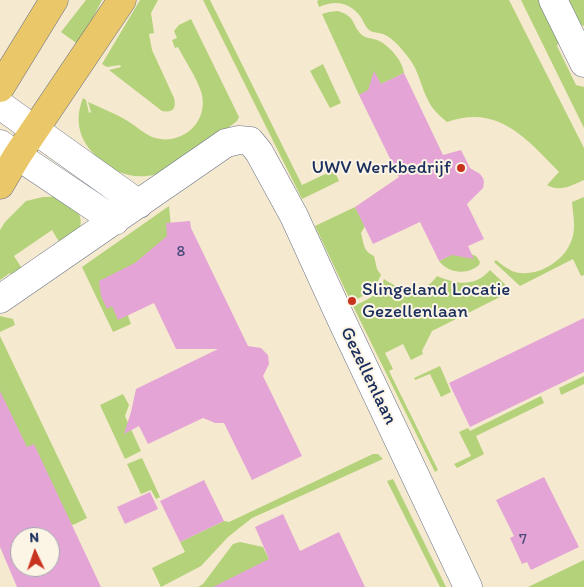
<!DOCTYPE html>
<style>
body{margin:0}
#map{position:relative;width:584px;height:587px;overflow:hidden;background:#f5e9d0;font-family:Itim,sans-serif}
canvas{display:block}
.north{position:absolute;left:10px;top:527px;width:50px;height:50px;box-sizing:border-box;background:#fcf5e5;border:1px solid #a2a6af;border-radius:50%;rotate:357deg;font-size:14px;font-weight:700;line-height:20px;text-align:center;color:#1b2f5e}
.north::after{content:'';display:block;margin:auto;width:18px;height:22px;background:#c8321e;clip-path:polygon(50% 0,100% 100%,50% 72%,0 100%)}
</style>
<div id="map">
<canvas width="584" height="587"></canvas>
<div class="north">N</div>
</div>
<script>
const g = document.querySelector('canvas').getContext('2d');
g.lineJoin = 'round';
function fillPath(path, color) { g.fillStyle = color; g.fill(path, 'evenodd'); }
function trace(path, color, width, dash) { g.strokeStyle = color; g.lineWidth = width; g.lineCap = dash ? 'butt' : 'round'; g.setLineDash(dash || []); g.stroke(path); }
function drawText(font, color, halo, rows, align = 'center') {
  g.font = font + ' Itim,sans-serif'; g.lineWidth = 4; g.setLineDash([]); g.textBaseline = 'middle'; g.strokeStyle = halo; g.fillStyle = color; for (const [text, x, y, turn = 0] of rows) {
    g.save(); g.translate(x, y); g.rotate((+turn || 0) * Math.PI / 180); g.textAlign = isNaN(turn) ? turn : align; if (halo) g.strokeText(text, 0, 0); g.fillText(text, 0, 0); g.restore();
  }
}
const green = new Path2D(`
 M86,0H102L79,45L61,32Z
 M140,0H158L151,13L154,33L149,34L152,50L174,98C177,109 172,113 162,111L109,70L121,67L120,65L107,67L102,64Z
 M203,0H210L217,14L302,185L334,170L339,181L302,199Z
 M319,0H509L584,148V180C571,186 560,192 547,185L559,172C526,138 498,104 447,122C440,116 433,110 429,102C421,88 419,70 408,57C401,48 393,38 383,34C377,32 373,34 368,29C365,26 363,20 360,16C349,2 335,0 319,7L317,1Z
 M521,0H540L561,36L557,46L576,85L584,87V128Z
 M569,0H584V26L581,25Z
 M338,11C357,17 351,25 362,35C367,39 372,38 377,40C389,45 403,61 404,73L359,95L322,14L329,12Z
 M191,19L239,117L237,121C224,131 210,141 196,151C188,156 180,164 171,168C143,184 113,176 92,152C78,136 75,118 83,98L86,100L89,113L91,112L88,102C101,108 114,113 126,120C135,125 143,133 152,137C180,147 208,124 202,95C200,83 184,59 178,47L175,48L172,40L177,38L174,31L179,25Z
 M323,64L341,103L330,108L310,71Z
 M43,197C48,197 54,196 59,198C73,202 88,218 77,233C74,238 66,241 61,245L52,230L14,256L23,270L13,278L10,273L0,280V230L5,222L26,201Z
 M584,197V275L581,276L573,259L520,286L494,262L496,260C501,264 506,268 512,271C533,279 561,264 570,244C577,231 573,216 572,202Z
 M169,206L173,249L128,316L131,324L113,332L82,267Z
 M355,207L365,226L361,233C364,244 363,251 374,256L377,269L381,275L373,291L351,302L315,226Z
 M461,250L476,256L480,262L479,265C468,275 449,274 439,261Z
 M490,270L512,291L432,331L422,351L423,354L411,360L403,344L385,353L393,369L389,371L438,470L435,472L353,306C368,300 379,295 384,279C403,292 422,297 437,276C456,284 474,288 490,270Z
 M0,316L13,319L15,325L0,332Z
 M0,336L87,518L73,525L0,471Z
 M440,366L451,392L441,397L430,374L415,380L414,378Z
 M584,376V384L561,395L559,388Z
 M123,394L129,405L125,416L141,451L125,459L100,405Z
 M541,396L544,403L476,436L484,454L457,468L454,464L471,456L459,432L468,428L470,431Z
 M373,454H378L383,459L252,518L228,537L201,566L161,587L152,568L185,552L180,542L224,521L229,522Z
 M142,458L160,497L156,499L151,490L141,494L127,464Z
 M393,479L446,587H440L387,481Z
 M240,542L263,547L269,559L238,587H198L203,584L233,544Z
 M584,560V587H528Z`);
const building = new Path2D(`
 M374,71L381,84L404,73L443,155L461,150L470,168L480,174L483,178L484,182L483,188L467,204L484,239L468,246L474,259L452,255L439,261L420,222L373,244L355,207L399,177L359,95L368,90Z
 M190,221L191,228L248,346L261,348L268,355L269,364L263,376L302,456L252,480L224,423H215L203,418L148,444L139,426L124,434L131,412L136,389L218,349H176L154,303L118,320L112,306L107,309L101,296L99,281L135,263L167,236L166,223Z
 M584,318V372L470,427L449,383Z
 M0,391L27,447L34,444L101,587H17L0,547ZM20,537H50V567H20Z
 M544,477L579,547L531,570L527,562L522,564L510,538L514,536L496,500Z
 M204,480L224,521L180,542L160,501Z
 M150,492L158,509L125,524L117,507Z
 M283,514L300,551L339,532L365,587H213L269,559L255,527Z`);
const minor = new Path2D(`
 M553,0L584,63
 M0,105L139,204
 M0,144L115,221
 M0,299L226,143L239,140L250,141L259,152L294,216L342,321L468,587`);
const major = new Path2D(`
 M0,88L54,0
 M0,185L17,156L122,0`);
const markers = [
 [461,168,5,"#c8321e"],
 [352,301,5,"#c8321e"]
];
const numberNames = [
 ["8",181,252],
 ["7",523,540]
];
const poiNames = [
 ["UWV Werkbedrijf",451,168],
 ["Slingeland Locatie",362,290,"left"],
 ["Gezellenlaan",362,312,"left"]
];
const streetNames = [
 ["Gezellenlaan",368,376,64]
];
fillPath(green, '#b4d279');
fillPath(building, '#e4a5d6');
trace(minor, '#677086', 29);
trace(major, '#677086', 29);
trace(minor, '#fff', 28);
trace(major, '#eac769', 28);
for (const [x, y, r, color] of markers) { const dot = new Path2D(); dot.arc(x, y, r, 0, 2 * Math.PI); g.fillStyle = color; g.fill(dot); trace(dot, '#fcf5e5', 2); }
drawText('16px', '#4d4c7c', null, numberNames);
drawText('19px', '#1b2f5e', '#fcf5e5', poiNames, 'right');
drawText('19px', '#1b2f5e', '#fcf5e5', streetNames);
</script>
